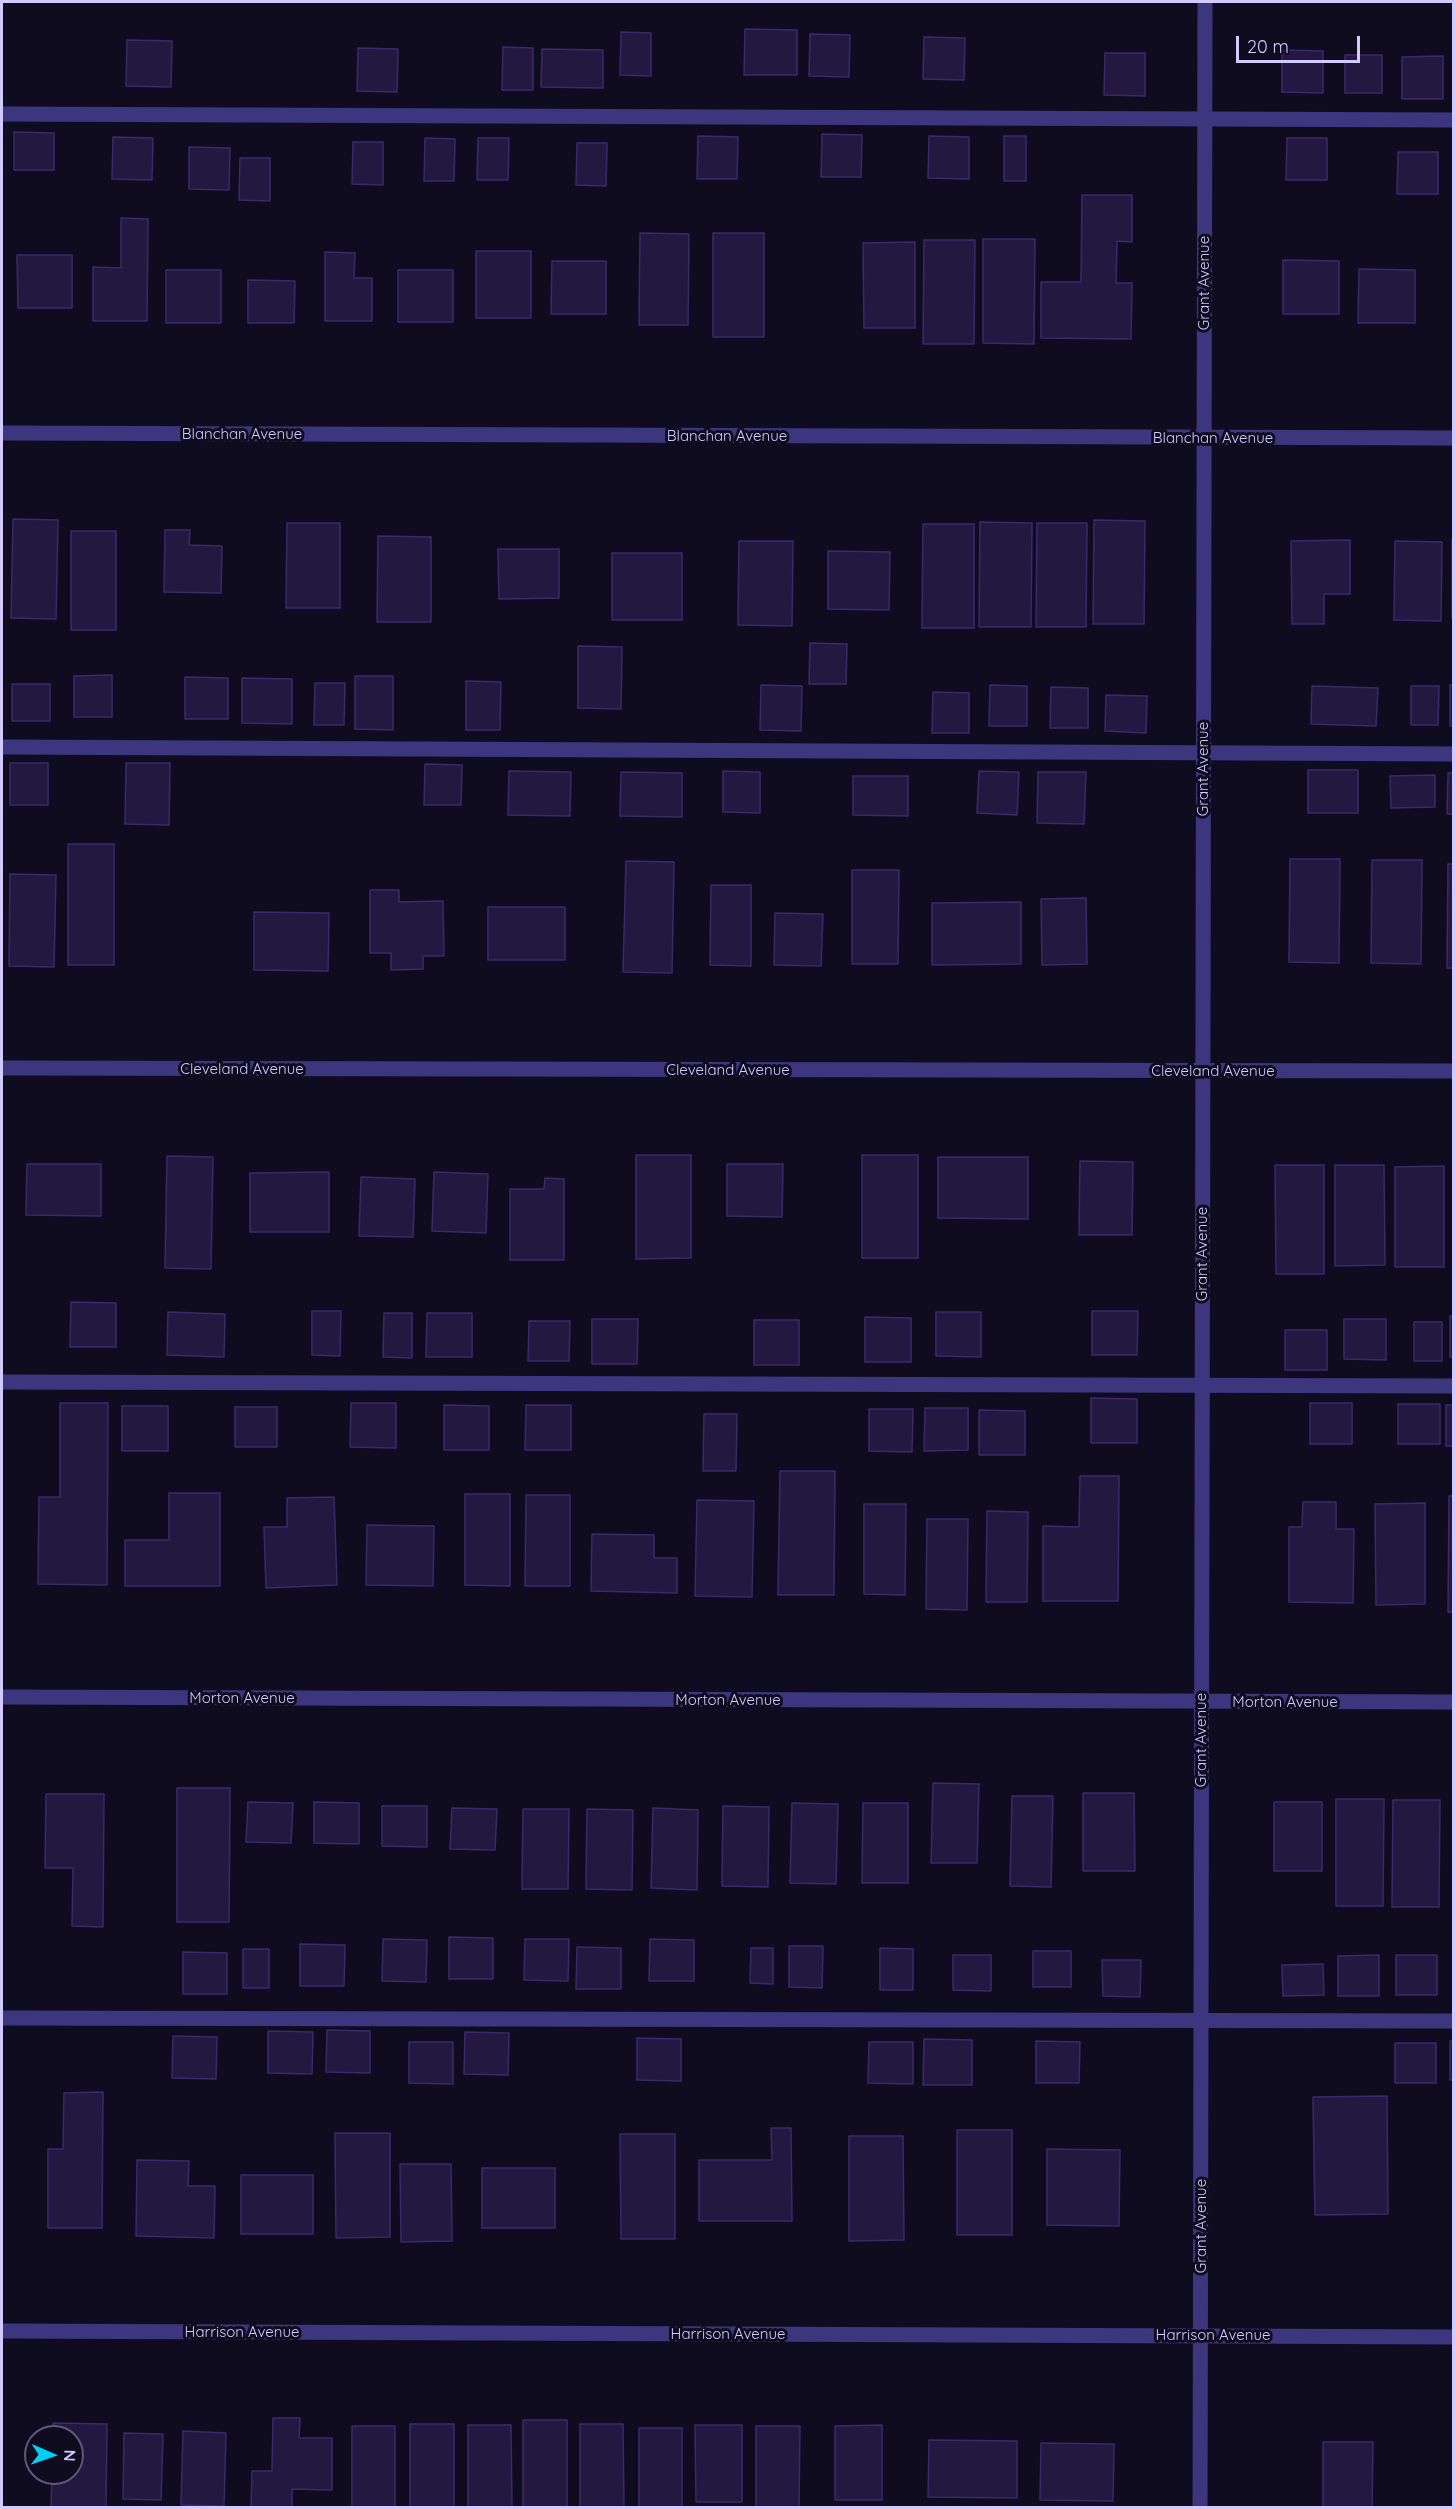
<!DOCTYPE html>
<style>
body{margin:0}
#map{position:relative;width:1455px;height:2509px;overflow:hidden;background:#100c1f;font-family:Quicksand,sans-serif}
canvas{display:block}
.frame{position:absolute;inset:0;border:3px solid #d2caff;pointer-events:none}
.north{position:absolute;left:24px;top:2425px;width:60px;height:60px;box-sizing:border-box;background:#100c1f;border:2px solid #5e5879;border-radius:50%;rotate:92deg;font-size:16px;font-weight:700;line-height:24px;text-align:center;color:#d2caff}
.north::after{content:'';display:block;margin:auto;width:21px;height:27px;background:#00d0f5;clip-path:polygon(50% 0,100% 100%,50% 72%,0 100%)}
.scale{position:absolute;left:1236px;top:36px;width:124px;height:27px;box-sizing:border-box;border:3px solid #d2caff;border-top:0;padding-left:8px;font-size:18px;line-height:21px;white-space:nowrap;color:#d2caff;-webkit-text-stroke:4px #100c1f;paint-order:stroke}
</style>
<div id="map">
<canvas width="1455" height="2509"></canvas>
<div class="frame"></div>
<div class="north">N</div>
<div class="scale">20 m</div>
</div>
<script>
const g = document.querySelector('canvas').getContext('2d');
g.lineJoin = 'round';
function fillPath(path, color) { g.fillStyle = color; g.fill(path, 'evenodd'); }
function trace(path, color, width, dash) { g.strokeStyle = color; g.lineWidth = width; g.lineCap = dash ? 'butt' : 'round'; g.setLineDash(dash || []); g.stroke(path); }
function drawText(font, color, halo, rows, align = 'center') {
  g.font = font + ' Quicksand,sans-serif'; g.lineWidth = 6; g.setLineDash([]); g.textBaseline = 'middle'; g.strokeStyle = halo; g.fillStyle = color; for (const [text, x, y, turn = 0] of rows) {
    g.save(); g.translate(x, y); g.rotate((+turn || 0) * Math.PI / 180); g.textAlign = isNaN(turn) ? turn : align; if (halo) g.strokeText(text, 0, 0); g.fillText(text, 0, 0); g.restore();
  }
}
const building = new Path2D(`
 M745,29L797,30V75H744Z
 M621,32L651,33V76L620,75Z
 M810,34L850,35L849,77L809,76Z
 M924,37L965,38L964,80L923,79Z
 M127,40L172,41L171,87L126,86Z
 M503,47L533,48V90H502Z
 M358,48L398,49L397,92L357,91Z
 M542,49L603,50V88L541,87Z
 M1282,50L1323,51V93L1282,92Z
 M1105,53H1145V96L1104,95Z
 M1345,55H1382V93H1345Z
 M1443,56V99H1402V57Z
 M14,132L54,133V170H14Z
 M822,134L862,135L861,177H821Z
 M698,136L738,137L737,179H697Z
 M929,136L969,137V179L928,178Z
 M1004,136H1026V181H1004Z
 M113,137L153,138L152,180L112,179Z
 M425,138L455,139L454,181H424Z
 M478,138H509L508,180H477Z
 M1287,138H1327V180H1286Z
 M353,142H383V185L352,184Z
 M577,143H607L606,186L576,185Z
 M189,147L230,148L229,190L189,189Z
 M1398,152H1438V194H1397Z
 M240,158H270V201L239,200Z
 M1082,195H1132V242L1117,241L1116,283H1132L1131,339L1041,338V282H1081Z
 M121,218L148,219L147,321H93V267L121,268Z
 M640,233L689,234L688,325H639Z
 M713,233H764V337H713Z
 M983,239H1035L1034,344L983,343Z
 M924,240H975L974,344H923Z
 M915,242V328H864L863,243Z
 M476,251H531V318H476Z
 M325,252L355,253L354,278H372V321H325Z
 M17,255H72V308H18Z
 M1283,260L1339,261V314H1283Z
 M552,261H606V314H551Z
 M1359,269L1415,270V323H1358Z
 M166,270H221V323H166Z
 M398,270H453V322H398Z
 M248,280L295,281L294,323H248Z
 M13,519L58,520L56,619L11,618Z
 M1094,520L1145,521L1144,624H1093Z
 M980,522L1032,523L1031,627H979Z
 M287,523H340V608H286Z
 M1037,523H1087L1086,627H1036Z
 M923,524H974V628H922Z
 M165,530H190L189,545L222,546L221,593L164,592Z
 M71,531H116V630H71Z
 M378,536L431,537V622H377Z
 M1452,539H1454V618H1452Z
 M1350,540V594H1324V624H1292L1291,541Z
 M739,541H793L792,626L738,625Z
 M1395,541L1442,542L1441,621L1394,620Z
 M498,549H559V598L499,599Z
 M828,551L890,552L889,610L828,609Z
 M612,553H682V620H612Z
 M810,643L847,644L846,684H809Z
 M578,646L622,647L621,709L578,708Z
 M112,675V717H74V676Z
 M355,676H393V730L355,729Z
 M185,677L228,678V719H185Z
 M242,678L292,679V724L242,723Z
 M466,681L501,682L500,730H466Z
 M315,683H345L344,725H314Z
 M12,684H50V721H12Z
 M761,685L802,686L801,731L760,730Z
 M990,685L1027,686V726H989Z
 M1450,685H1454V726H1450Z
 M1312,686L1378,688L1376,726L1311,724Z
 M1411,686H1439L1438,725H1411Z
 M1051,687L1088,688V728H1050Z
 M933,692L969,693V733H932Z
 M1106,695L1147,696L1146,733L1105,731Z
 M10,763H48V805H10Z
 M126,763H170L169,825L125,824Z
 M425,764L462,765L461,805H424Z
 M1308,770H1358V813H1308Z
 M509,771L571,772L570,816L508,815Z
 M723,771L760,772V813L723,812Z
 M979,771L1019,772L1017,815L977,813Z
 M621,772L682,773V817L620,816Z
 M1038,772H1086L1084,824L1037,823Z
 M1448,773H1454V814H1447Z
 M1435,775V807L1391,808L1390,776Z
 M853,776H908V816L853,815Z
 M68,844H114V965H68Z
 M1290,859H1340L1339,963L1289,962Z
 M1372,860H1422L1421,964L1371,963Z
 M626,861L674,862L672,973L623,972Z
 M1448,864H1454V968H1447Z
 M852,870H899L898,964H852Z
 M10,874L56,875L54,967L9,966Z
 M711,885H751V966L710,965Z
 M370,890H399V902L443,901L444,956H423V969L391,970V953H370Z
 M1086,898L1087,964L1042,965L1041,899Z
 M1021,902V964L932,965V903Z
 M488,907H565V960H488Z
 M254,912L329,913L328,971L254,970Z
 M775,913L823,914L821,966L774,965Z
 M636,1155H691V1258L636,1259Z
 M862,1155H918V1258H862Z
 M167,1156L213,1157L211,1269L165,1268Z
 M938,1157H1028V1219L938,1218Z
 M1080,1161L1133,1162L1132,1235H1079Z
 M27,1164H101V1216L26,1215Z
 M727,1164H783L782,1217L727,1216Z
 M1275,1165H1324V1274H1276Z
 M1335,1165H1384L1385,1265L1335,1266Z
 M1444,1166V1267H1395V1167Z
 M329,1172V1232H250V1173Z
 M434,1172L488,1174L486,1233L432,1231Z
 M361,1177L415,1179L413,1237L359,1236Z
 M545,1178L564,1179V1260H510V1189H544Z
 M71,1302L116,1303V1347H70Z
 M312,1311H341L340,1356L312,1355Z
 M1092,1311H1138L1137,1355H1092Z
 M168,1312L225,1314L224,1357L167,1355Z
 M936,1312H981V1357L936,1356Z
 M384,1313H412V1358L383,1357Z
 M427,1313H472V1357H426Z
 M1450,1316H1454V1357H1450Z
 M865,1317L911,1318V1362H865Z
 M592,1319H638L637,1364H592Z
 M1344,1319H1386V1360L1344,1359Z
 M754,1320H799V1365H754Z
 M529,1321H570L569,1361H528Z
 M1414,1322H1442V1361H1414Z
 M1285,1330H1327V1370H1285Z
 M1091,1398L1137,1399V1443H1091Z
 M60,1403H108L107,1585L38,1584L39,1497H60Z
 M351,1403H396V1448L350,1447Z
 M1310,1403H1352V1444H1310Z
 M1398,1404H1440V1444H1398Z
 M444,1405L489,1406V1450H444Z
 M526,1405H571V1450H525Z
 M1446,1405H1454V1446H1446Z
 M122,1406H168V1451H122Z
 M235,1407H277V1447H235Z
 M925,1408H968V1450L924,1451Z
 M869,1409H913L912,1452L869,1451Z
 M979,1410L1025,1411V1455H979Z
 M704,1414H737L736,1471H703Z
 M780,1471H835L834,1595H778Z
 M1080,1476H1119L1118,1601H1043V1526L1079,1527Z
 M169,1493H220V1586H125V1540H169Z
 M465,1494H510V1586L465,1585Z
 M526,1495H570V1586H525Z
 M1449,1496H1454V1612H1448Z
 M334,1497L337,1585L266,1588L264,1527H287V1498Z
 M697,1500L754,1501L752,1597L695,1596Z
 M1303,1502H1336V1529H1354L1353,1603L1289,1602V1527H1302Z
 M1425,1503V1604L1376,1605L1375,1504Z
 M864,1504H906L905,1595L864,1594Z
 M987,1511L1028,1512L1027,1602H986Z
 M927,1519H968L967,1610L926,1609Z
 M367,1525L434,1526L433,1586L366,1585Z
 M592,1534L654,1535V1558H677V1593L591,1591Z
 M933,1783L979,1784L977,1863H931Z
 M177,1788H230L229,1922H177Z
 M1083,1793H1134L1135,1871H1083Z
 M46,1794H104L103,1927L72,1926L73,1868H45Z
 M1012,1796H1053L1051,1887L1010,1886Z
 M1336,1799H1384L1383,1906H1336Z
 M1393,1800H1440L1439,1907H1392Z
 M248,1802L293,1803L291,1843L246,1842Z
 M314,1802L359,1803V1844L314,1843Z
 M1274,1802H1322V1871H1274Z
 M792,1803L838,1804L836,1884L790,1883Z
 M863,1803H908V1883H862Z
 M382,1806H427V1847L382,1846Z
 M723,1806L769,1807L768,1887L722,1886Z
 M452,1808L497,1809L495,1850L450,1849Z
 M653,1808L698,1810L697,1890L651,1888Z
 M523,1809H569L568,1889H522Z
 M587,1809L633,1810L632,1890L586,1889Z
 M449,1937L493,1938V1979H449Z
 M383,1939L427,1940L426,1982L382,1981Z
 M525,1939H569L568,1981L524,1980Z
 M650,1939L694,1940V1981H649Z
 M300,1944L345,1945L344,1986H300Z
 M789,1946H823L822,1988L789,1987Z
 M577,1947L621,1948V1989H576Z
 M751,1948H773V1984L750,1983Z
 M880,1948L913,1949V1990H880Z
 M243,1949H269V1988H243Z
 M1033,1951H1071V1987H1033Z
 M183,1952L227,1953V1994H183Z
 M953,1955H991V1991L953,1990Z
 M1379,1955V1996H1338V1956Z
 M1396,1955H1437V1995H1396Z
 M1102,1960H1141L1140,1997L1103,1996Z
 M1323,1964L1324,1995L1283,1996L1282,1965Z
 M327,2030L370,2031V2073L326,2072Z
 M268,2031L313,2032L312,2074L268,2073Z
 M465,2032L509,2033L508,2075L464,2074Z
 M173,2036L217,2037L216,2079L172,2078Z
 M637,2038L681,2039V2081L637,2080Z
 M924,2039L972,2040V2085H923Z
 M1036,2041L1080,2042L1079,2083H1036Z
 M1450,2041H1454V2080H1450Z
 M409,2042H453V2084L409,2083Z
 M869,2042H913V2084L868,2083Z
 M1395,2043H1436V2083H1395Z
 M103,2092L102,2228H48V2149H63L64,2093Z
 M1387,2096L1388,2214L1315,2215L1313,2097Z
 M771,2128H791L792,2221H699V2160H772Z
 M957,2130H1012V2235H957Z
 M335,2133H390V2237L336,2238Z
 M620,2134H675V2239H621Z
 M849,2136H903L904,2240L849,2241Z
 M1047,2149L1120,2150L1119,2226L1047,2225Z
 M137,2160L189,2161L188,2186H215L214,2238L136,2236Z
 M400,2164H451L452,2241L401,2242Z
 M482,2168H555V2228H482Z
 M241,2175H313V2234H241Z
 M273,2418H300L299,2438H332V2490L292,2489V2508H251L252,2471H272Z
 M523,2420H567V2508H523Z
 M53,2423L107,2424L106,2508H51L52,2473H72V2437H53Z
 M410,2424H454V2508H410Z
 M580,2424H623L624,2508H580Z
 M468,2425H511L512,2508H468Z
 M695,2425H742V2502H696Z
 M882,2425V2500H835V2426Z
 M352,2426H395V2508H352Z
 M756,2426H800L799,2508H756Z
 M639,2428H682V2508H639Z
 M183,2431L226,2433L224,2506L181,2505Z
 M124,2433L163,2434L161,2500L123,2499Z
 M929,2440L1017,2441V2498L928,2497Z
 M1323,2442H1373L1372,2508H1323Z
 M1041,2443L1114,2444L1113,2501L1040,2500Z`);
const service = new Path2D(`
 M2,114L1454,120
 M2,747L1454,754
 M2,1382L1454,1386
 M2,2018L1454,2021`);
const minor = new Path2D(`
 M2,433L1454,438
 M2,1068L1454,1071
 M2,1697L1454,1702
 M2,2331L1454,2337
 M1200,2508L1205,2`);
const streetNames = [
 ["Grant Avenue",1204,283,-90],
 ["Blanchan Avenue",242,434],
 ["Blanchan Avenue",727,436],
 ["Blanchan Avenue",1213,438],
 ["Grant Avenue",1203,769,-90],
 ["Cleveland Avenue",242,1069],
 ["Cleveland Avenue",728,1070],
 ["Cleveland Avenue",1213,1071],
 ["Grant Avenue",1202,1254,-90],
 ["Morton Avenue",242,1698],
 ["Morton Avenue",728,1700],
 ["Morton Avenue",1285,1702],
 ["Grant Avenue",1201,1740,-90],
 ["Grant Avenue",1201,2226,-90],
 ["Harrison Avenue",242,2332],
 ["Harrison Avenue",728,2334],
 ["Harrison Avenue",1213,2335]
];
fillPath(building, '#221840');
trace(building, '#3a296d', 1.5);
trace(service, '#3c367f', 15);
trace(minor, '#3c367f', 15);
drawText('15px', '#d2caff', '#100c1f', streetNames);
</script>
